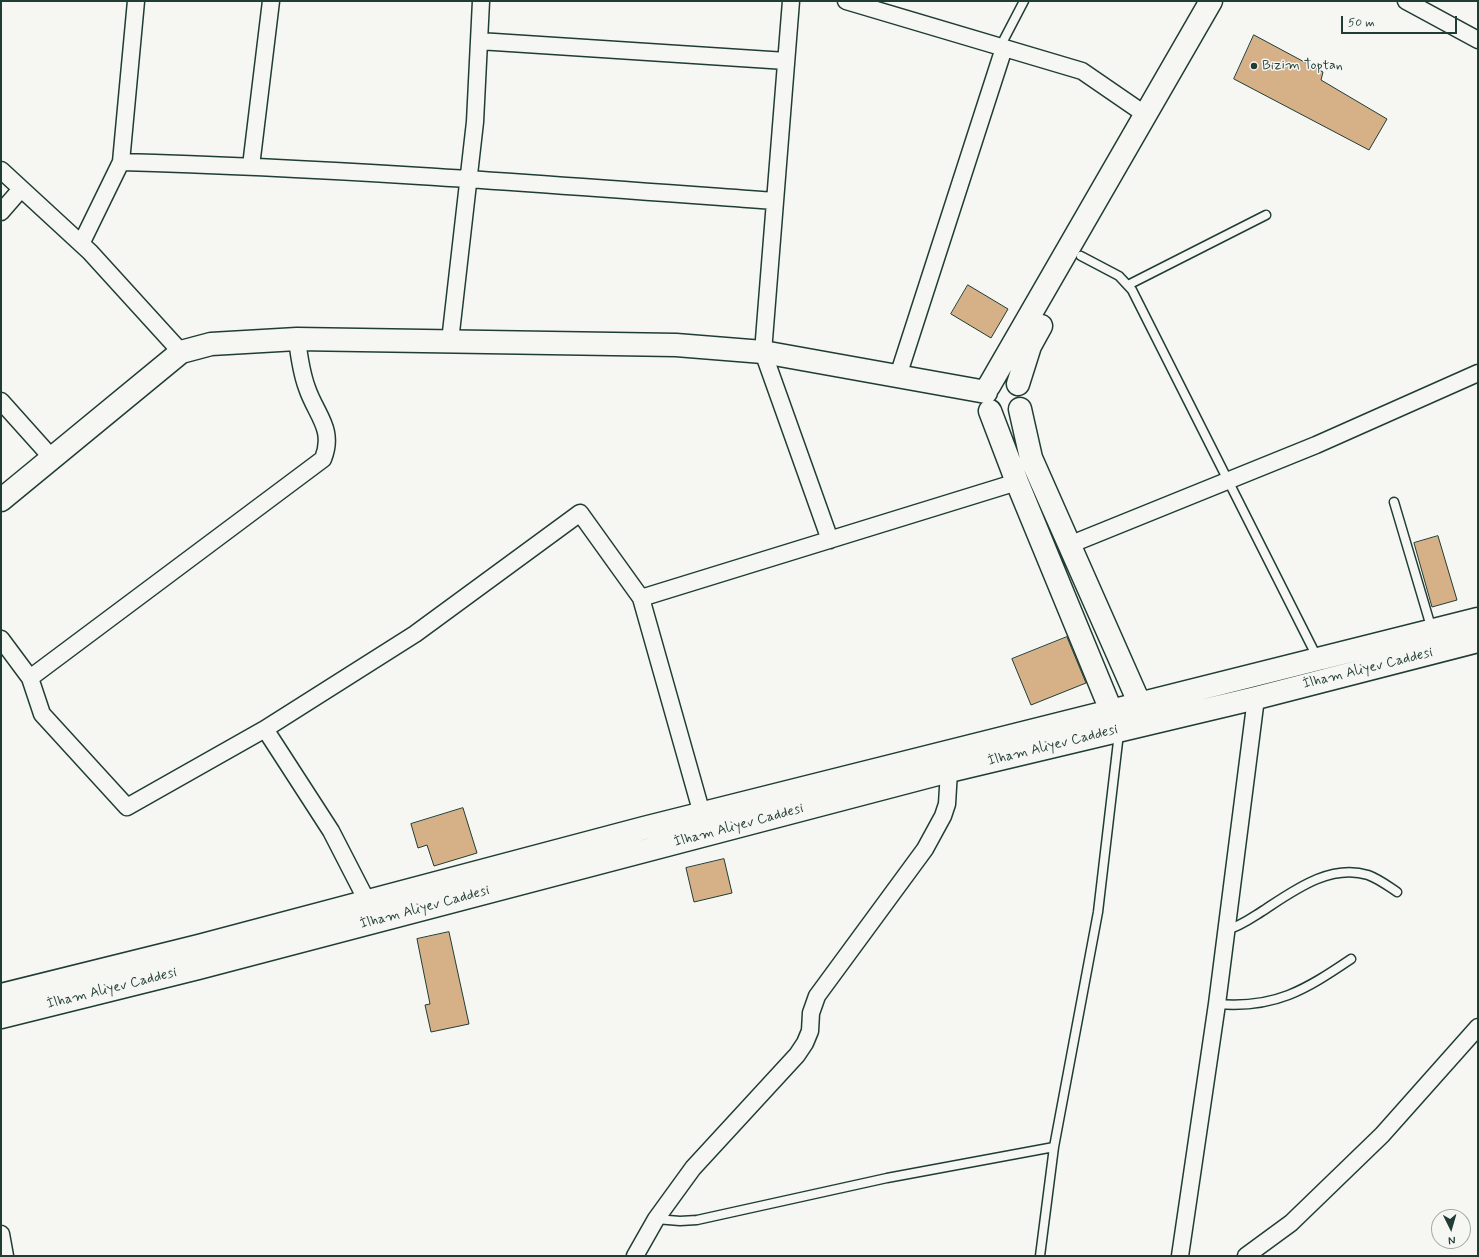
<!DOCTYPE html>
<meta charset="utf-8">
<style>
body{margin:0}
#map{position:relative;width:1479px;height:1257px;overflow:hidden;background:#f6f6f2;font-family:Mynerve,sans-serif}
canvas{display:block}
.frame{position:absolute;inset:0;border:2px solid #1f3d34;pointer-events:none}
.north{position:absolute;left:1431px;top:1209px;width:40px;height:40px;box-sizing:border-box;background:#f6f6f2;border:1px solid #a0aca6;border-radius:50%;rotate:175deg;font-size:11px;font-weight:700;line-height:16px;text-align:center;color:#1f3d34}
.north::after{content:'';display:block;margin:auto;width:14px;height:18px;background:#1f3d34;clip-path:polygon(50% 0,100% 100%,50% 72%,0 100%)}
.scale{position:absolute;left:1341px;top:16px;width:116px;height:18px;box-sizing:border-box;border:2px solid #1f3d34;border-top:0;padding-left:5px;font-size:12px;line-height:14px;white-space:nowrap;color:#1f3d34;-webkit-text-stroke:3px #f6f6f2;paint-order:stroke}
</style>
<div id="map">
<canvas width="1479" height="1257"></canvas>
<div class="frame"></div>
<div class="north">N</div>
<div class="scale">50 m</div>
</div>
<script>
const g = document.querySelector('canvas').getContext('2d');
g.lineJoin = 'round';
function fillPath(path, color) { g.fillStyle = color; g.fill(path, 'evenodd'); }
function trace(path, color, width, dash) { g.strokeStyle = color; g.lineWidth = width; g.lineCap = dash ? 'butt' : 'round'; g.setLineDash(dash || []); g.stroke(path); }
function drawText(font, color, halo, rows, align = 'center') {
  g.font = font + ' Mynerve,sans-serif'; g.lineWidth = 3; g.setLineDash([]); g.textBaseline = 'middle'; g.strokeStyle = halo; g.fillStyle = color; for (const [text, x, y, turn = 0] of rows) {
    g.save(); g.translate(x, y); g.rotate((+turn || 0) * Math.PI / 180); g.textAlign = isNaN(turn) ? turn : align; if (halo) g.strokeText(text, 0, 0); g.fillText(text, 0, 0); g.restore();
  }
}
const building = new Path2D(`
 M1254,35L1323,72L1321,80L1387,119L1369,150L1234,79Z
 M968,285L1008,309L991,338L951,314Z
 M1438,536L1457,600L1432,607L1414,543Z
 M1067,637L1086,683L1031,705L1012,659Z
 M463,808L477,853L434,866L427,845L418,848L411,824Z
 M724,859L732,893L694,902L686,868Z
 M449,932L469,1024L431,1032L425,1005L430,1004L417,939Z`);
const lane = new Path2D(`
 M1000,47L1024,1
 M1081,256L1119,276L1132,290L1318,659
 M1128,285L1266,215
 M1394,502L1432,630
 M1226,930C1239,927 1250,919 1261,912C1292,892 1329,863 1368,875C1379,879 1388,886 1397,892
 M1217,1004C1275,1009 1305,990 1351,959
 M656,1219L680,1221L697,1220L887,1178L1054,1147
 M1040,1256L1054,1147L1098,912L1119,733`);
const street = new Path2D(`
 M791,1L763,352L830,540
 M846,1L1082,71L1146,115
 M1406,1L1478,40
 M479,41L786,61
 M121,162L136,1
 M251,166L271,1
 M1,170L90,252L181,352
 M1,212L21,189
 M81,244L121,162C340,168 557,185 775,201
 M450,341L475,122L481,1
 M898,376L1004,48
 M1,401L52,458
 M1069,545L1316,445L1478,373
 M641,598L1017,482
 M1,639L30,678L42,714L127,807L265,729L415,634L580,513L641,598L702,814
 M30,678L323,459C335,429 316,415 307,388C301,372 299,356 297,339
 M265,729L331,831L367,901
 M1,1234L5,1256
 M635,1256L656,1219L693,1168L797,1055L805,1043L810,1031L811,1013L817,996L925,849L943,816L947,804L949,771
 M1180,1256L1217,1004L1256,698
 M1246,1256L1291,1223L1382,1135L1478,1027`);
const secondary = new Path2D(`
 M1018,384L1030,346L1041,326
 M989,386L1211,1
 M1020,409L1031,458L1146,718
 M990,411L1017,482L1117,725
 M1,500L181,352L211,344L297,339L676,345L763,352L986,392
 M1,995L199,946L644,828L1478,619
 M1,1017L198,968L949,771L1256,698L1478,641`);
const markers = [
 [1254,66,4,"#1f3d34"]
];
const poiNames = [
 ["Bizim Toptan",1262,66]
];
const streetNames = [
 ["İlham Aliyev Caddesi",1368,669,-14],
 ["İlham Aliyev Caddesi",1053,746,-14],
 ["İlham Aliyev Caddesi",739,826,-15],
 ["İlham Aliyev Caddesi",425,908,-15],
 ["İlham Aliyev Caddesi",112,989,-14]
];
fillPath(building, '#d6b188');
trace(building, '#1f3d34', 1);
trace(lane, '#1f3d34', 11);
trace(street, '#1f3d34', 19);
trace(secondary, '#1f3d34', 25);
trace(lane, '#f6f6f2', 8);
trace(street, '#f6f6f2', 16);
trace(secondary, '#f6f6f2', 22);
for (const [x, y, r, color] of markers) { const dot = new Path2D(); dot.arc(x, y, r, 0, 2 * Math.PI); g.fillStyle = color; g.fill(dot); trace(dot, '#f6f6f2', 1.5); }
drawText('14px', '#1f3d34', '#f6f6f2', poiNames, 'left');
drawText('14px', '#1f3d34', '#f6f6f2', streetNames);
</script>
